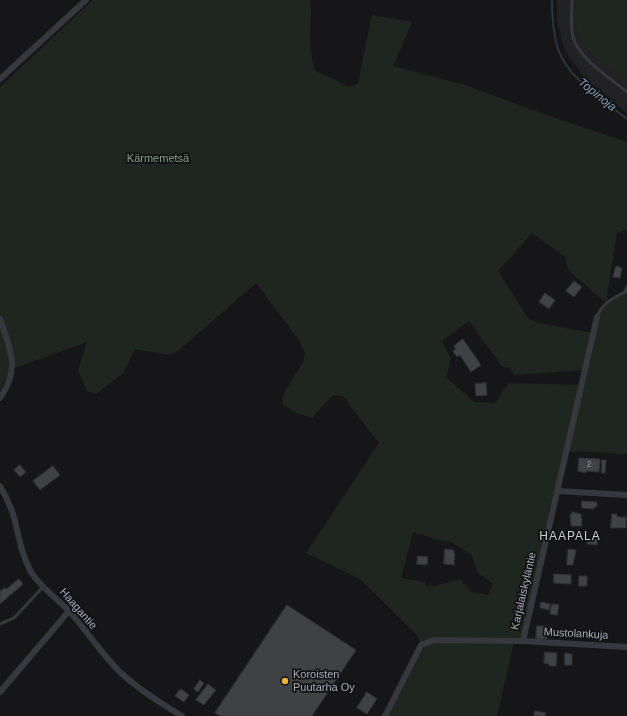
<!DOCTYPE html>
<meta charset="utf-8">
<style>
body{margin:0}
canvas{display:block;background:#161618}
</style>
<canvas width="627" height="716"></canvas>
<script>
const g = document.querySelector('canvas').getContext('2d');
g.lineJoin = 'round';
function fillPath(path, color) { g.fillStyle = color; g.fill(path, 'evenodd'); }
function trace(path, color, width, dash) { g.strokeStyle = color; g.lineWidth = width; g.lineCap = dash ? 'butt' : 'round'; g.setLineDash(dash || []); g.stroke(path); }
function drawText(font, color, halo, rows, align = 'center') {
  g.font = font + ' Helvetica,sans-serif'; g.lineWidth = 3.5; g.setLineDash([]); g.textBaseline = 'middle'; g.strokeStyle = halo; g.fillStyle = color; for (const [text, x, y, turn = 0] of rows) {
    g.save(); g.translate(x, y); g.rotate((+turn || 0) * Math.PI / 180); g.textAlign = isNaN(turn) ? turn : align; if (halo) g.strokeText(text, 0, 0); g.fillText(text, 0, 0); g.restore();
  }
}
const built = new Path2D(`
 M557,0H627V113L585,78L565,51L557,20Z`);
const green = new Path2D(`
 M93,0H310L311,8L310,45L314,70L350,87L358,83L372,15L412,22L393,66L462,84L552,117L627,142V229L617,233L606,302L625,292L627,287V454L578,451L567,452L523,641H514L497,716H385L421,646L417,635L360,579L306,553L379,443L343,396L333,395L312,418L296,413L282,404L284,393L304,361L305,353L298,339L256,283L178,351L168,355L135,349L123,373L96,394L87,391L78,370L87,342L9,370L7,378L0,391V87ZM532,233L565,257L569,271L606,303L597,317L593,333L538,323L528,318L498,271ZM469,321L502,366L511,368L514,375L585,370L582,385L509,383L495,403L474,402L446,377L451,359L442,341ZM413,532L442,541L451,542L471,554L477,572L493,584L488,595L471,592L460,579L435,586L425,585V582L401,578Z
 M576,0H627V82C612,69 582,50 577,31C575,22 577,10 576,0Z`);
const stream = new Path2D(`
 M552,0C552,16 553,33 558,49C568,79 604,100 627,119`);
const building = new Path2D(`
 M616,266L622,268L620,278L613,277Z
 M574,281L582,287L574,297L566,291Z
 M545,293L555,300L549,309L539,302Z
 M463,339L481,365L471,372L460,355L457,357L453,351L456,349L454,346Z
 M486,383L487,395L476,396L475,384Z
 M579,458L600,459L599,472L586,471V473L578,471Z
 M602,460H606L605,473H602Z
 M20,465L26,472L20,477L14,470Z
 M53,466L60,475L40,490L33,481Z
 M582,501L597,502V507H594V509L582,508Z
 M572,512L581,514L582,526H571L570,514H572Z
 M612,514H617V517H626V528H611Z
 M588,537L598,539L597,545L587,544Z
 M445,549L454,550V553L455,554L454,565L444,564Z
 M568,549L576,550L573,565H567Z
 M418,556L428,557L427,565L417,564Z
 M554,574L571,575V584L554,583Z
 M579,576H587V586H579Z
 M19,579L23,584L0,604V591L4,588L6,589Z
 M541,602L550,604L549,610L540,608Z
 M552,604L559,605L557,615L550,614Z
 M287,605L356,650L312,716H220L215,713Z
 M537,626H548L547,639L536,638Z
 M545,652L557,653L556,666H549V664L544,663Z
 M565,653L572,654V665H565Z
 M200,680L204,683L198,692L194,689Z
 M208,684L216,690L204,705L196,700Z
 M181,689L189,695L184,702L175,696Z
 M367,692L377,699L367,714L357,708Z
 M535,711L546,713L545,716H534Z`);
const service = new Path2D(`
 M572,0C572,12 570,26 573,37C579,59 610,78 627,92
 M597,317C601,304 613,298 625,292L627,287
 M0,624L14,618L43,587`);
const minor = new Path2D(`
 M0,79L86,0
 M0,319C10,349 21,369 0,398
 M0,486C5,495 10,504 13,514C19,534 20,552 31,572C40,587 57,598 69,611C87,631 101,653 120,672C138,689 160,703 182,716
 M558,491L627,495
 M523,641L627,647
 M0,692L69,611
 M385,716L421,645L434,640L523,641L597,317`);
const markers = [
 [285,681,4,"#f2b134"]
];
const numberNames = [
 ["2",589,465]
];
const parkNames = [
 ["Kärmemetsä",158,159]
];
const streetNames = [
 ["Karjalaiskyläntie",524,591,-77],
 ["Haagantie",78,609,49],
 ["Mustolankuja",576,634,3]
];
const poiNames = [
 ["Koroisten",293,675],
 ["Puutarha Oy",293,688]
];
const waterNames = [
 ["Topinoja",597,95,39]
];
const neighbourhoodNames = [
 ["HAAPALA",570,537]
];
fillPath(built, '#222225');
fillPath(green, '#1e261f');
trace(stream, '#2c353c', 2);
fillPath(building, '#404145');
trace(building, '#303034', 1);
trace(service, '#37383d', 3);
trace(minor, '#37383d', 6);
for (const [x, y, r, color] of markers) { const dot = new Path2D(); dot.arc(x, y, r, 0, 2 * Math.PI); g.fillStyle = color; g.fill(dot); trace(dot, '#111113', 1.5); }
drawText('9px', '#8e929b', null, numberNames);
drawText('11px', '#7fa381', '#111113', parkNames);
drawText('11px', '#a8adb8', '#111113', streetNames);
drawText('11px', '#a8adb8', '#111113', poiNames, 'left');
drawText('italic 12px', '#7f9bb3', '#111113', waterNames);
g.letterSpacing = '1px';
drawText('12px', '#c9ccd4', '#111113', neighbourhoodNames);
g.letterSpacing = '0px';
</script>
